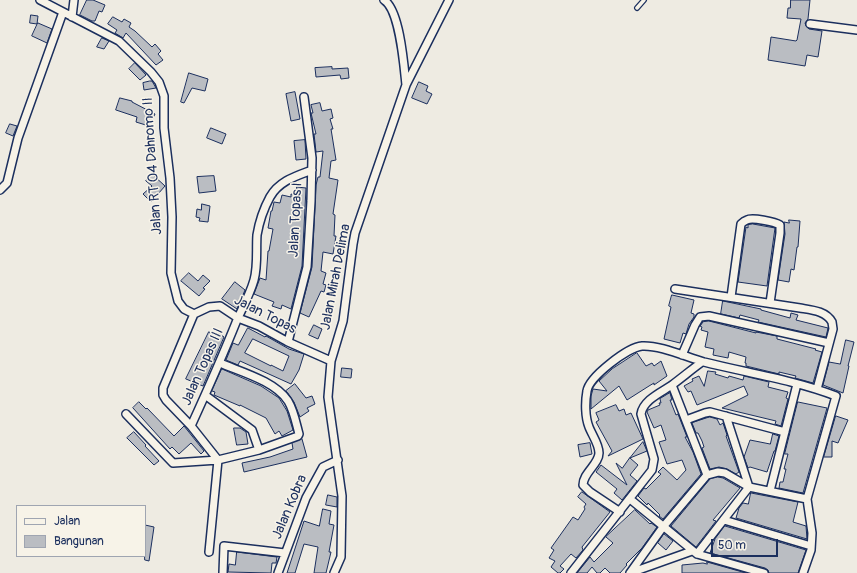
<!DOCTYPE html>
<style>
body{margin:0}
#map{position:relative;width:857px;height:573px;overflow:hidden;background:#eeebe2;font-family:Pangolin,sans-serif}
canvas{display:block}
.legend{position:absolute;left:16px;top:505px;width:130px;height:52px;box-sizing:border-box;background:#f7f3e8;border:1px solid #9fa5b1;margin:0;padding:5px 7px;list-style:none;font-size:12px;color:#1b2f5e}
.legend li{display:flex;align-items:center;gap:8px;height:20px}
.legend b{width:20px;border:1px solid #9fa5b1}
.scale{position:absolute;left:711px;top:539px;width:67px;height:18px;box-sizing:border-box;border:2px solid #1b2f5e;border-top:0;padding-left:5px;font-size:12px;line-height:14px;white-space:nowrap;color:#1b2f5e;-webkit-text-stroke:3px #f7f3e8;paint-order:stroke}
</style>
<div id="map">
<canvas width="857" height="573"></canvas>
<ul class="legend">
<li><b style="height:5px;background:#f7f3e8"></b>Jalan</li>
<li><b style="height:11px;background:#babdc2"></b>Bangunan</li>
</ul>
<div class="scale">50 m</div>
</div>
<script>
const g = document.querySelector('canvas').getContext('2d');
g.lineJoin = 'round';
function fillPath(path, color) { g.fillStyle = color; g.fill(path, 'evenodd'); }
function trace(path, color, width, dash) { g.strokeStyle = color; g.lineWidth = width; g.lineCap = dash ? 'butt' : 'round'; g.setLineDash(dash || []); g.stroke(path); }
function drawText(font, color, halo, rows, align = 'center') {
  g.font = font + ' Pangolin,sans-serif'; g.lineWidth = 3; g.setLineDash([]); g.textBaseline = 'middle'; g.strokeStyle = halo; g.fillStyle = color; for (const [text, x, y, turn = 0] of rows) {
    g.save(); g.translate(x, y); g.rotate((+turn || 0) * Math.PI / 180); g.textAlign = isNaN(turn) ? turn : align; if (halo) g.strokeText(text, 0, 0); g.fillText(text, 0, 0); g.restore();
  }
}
const building = new Path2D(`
 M87,0H93L105,5L102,12L99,11L95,21H92L80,15Z
 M791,0H810L808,19L805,23L806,26L809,29L822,31L818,57L807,55L805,66L768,60L771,37L796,41L797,40L801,19L787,18L788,8H790Z
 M31,15L38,16L37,24L30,23Z
 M113,17L122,22L124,19L131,23L129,27L135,31L152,47L155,44L161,51L158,54L163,60L156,65L126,33L123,38L115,33L117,30L108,24Z
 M38,23L52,29L47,43L32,36Z
 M102,38L109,41L104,49L97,47Z
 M135,63L146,75L140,80L129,69Z
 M332,67V69L348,68L349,78L341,79L340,75L316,77L315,68Z
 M189,73L208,79L205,91L192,88L184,103L181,102Z
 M150,81H152L156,88L144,90L143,83Z
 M419,82L428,86L426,91L432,94L427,104L412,98Z
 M295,92L300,119L291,121L286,94Z
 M120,98L132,101V102L155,114L149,126L136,122L137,117L116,110Z
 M320,103L322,111L331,109L333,118L330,119L333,129H331L336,160L331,161L329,178L338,180L333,214L335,215L334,236H336L333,254L323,252L321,271L326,273L323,284L326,285L324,292L321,291L309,317L300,313L312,267L316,185L318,177H320L323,151L316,152L314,134H316L311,113H313L311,105Z
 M10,124L17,126L13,136L6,133Z
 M211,128L226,134L222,144L207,138Z
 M305,140L306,159L296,160L294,141Z
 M152,174L165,186L151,202L143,194L152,186L146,181Z
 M214,176L216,191L199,193L197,177Z
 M297,187L306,188L302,266L291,309L282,305L281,309L272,306L274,302L254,294L260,278L266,280L268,251H269L273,229L268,228L271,211H272L274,202L280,203L282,195L291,197V194L296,195Z
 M202,204L210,206L208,222L199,221L200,218L196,217L197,209L201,210Z
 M789,220L800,221L798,247H797L794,270L791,269L789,282L778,280L785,234L784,222L789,223Z
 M753,224L775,228L767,286L738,282L746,227L748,228V225Z
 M189,273L198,281L203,275L210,281L203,288L205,289L199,296L181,281Z
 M235,282L245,290L237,309L222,299Z
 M672,295L694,300L691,313L694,314V317L689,324L686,334L683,333L680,343L664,339L671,307L669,306Z
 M723,301L761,309V310L790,318L791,313L798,315L796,320L828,328L826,337L758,322L759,320L740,315L739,318L721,314Z
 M709,321L756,333V332L777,336V339L816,349L815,350L822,352L813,383L795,378L796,376L779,372V374L746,366V363H745L746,357L729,352L728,358L713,355L714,349L705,347L708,332L701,330L702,327L700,326L703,322Z
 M314,325L322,329L318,339L309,335Z
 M248,328L265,337L266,336L289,349L304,354L299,370L291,384L240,361L238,365L226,360L233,343L238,345ZM253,339L289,356L283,371L271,365V366L245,353Z
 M209,332L217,336L218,333L224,337L203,386L186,379Z
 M846,340L854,342L848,366H849L843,393L823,385L829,362L840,364Z
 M637,353L646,366L652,363L654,366L661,361L667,376L654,385V383L649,386L627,400L619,386L591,409V396L593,389L607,391L599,381L612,369Z
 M342,368L352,369L351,378L341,377Z
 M222,369L261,386L279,398L287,411L293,430L282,436L279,431L275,434L266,418L240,405V406L214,395L215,392L212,391Z
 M708,371L716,372L715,374L728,378L729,376L743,380L744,376L769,382L768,387L788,392L786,398L788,399L781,426L775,424L776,421L722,408L748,395L744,386L697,405L691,391L688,392L684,386L693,381L692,379L699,376L704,386Z
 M295,384L306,398L312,396L315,404L307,408L309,411L300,417L294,402L286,391Z
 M670,393L672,400H670L676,415L678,414L687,437H685L693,452L701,474L663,519L659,516L660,515L648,503L647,505L638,496L644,488L646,489L661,474L658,472L663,467L677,480L686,470L682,460L667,464L659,442L666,440L661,425L654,428L647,412L648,410L660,405L659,403H661L660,399Z
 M139,402L146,409L147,408L174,436L184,426L204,451L201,454L191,443L179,454L172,447L170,449L133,408Z
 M798,402L827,408L803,493L779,488L780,482H783L786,469H784L788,454H785Z
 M616,405L619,411L624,409L626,415L631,413L643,439L608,456L612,451L596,422L599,420L596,413Z
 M836,416L848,420L838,443L832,441V457H824Z
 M710,417L717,419L720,425L723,423L727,435L726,436L739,472L736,474L727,469L719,467L710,469L702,448L704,447L702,441L698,433H696L692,423Z
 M234,428H240L246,432L248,444L237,445Z
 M134,432L146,445L145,446L159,461L154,465L127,438Z
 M773,434L779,436L775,451H774L767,472L750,467L748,468L744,457L750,440L770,444Z
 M302,439L307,457L244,472L242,463L270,457L293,449L292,443Z
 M643,442L647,451L630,458Z
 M590,443L592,454L580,457L578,445Z
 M630,458L638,465L630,475L637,481L622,500L614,493L617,489L596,472L601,465L627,485L616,463L622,468Z
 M718,477L723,478L740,488L713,520L716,521L696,547L671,526L710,479Z
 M582,492L610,512L582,547L583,550L576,558L571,554L560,566L564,569L560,573H558L551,567L555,561L549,558L554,550L551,548L573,517L578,520L585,509L584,507L586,504L578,497Z
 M751,493L798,502L793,522L806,526L807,539L736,518L739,508L743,503L748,504Z
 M328,495L337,497V507L326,505Z
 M323,509L331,511L329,524L334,525L329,552H331L326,573H314L318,547L304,544L295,573H287L304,521L319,526Z
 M635,510L650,524L651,523L657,527L642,548L626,564L627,565L620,573H610L605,568L600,573H597L592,567L587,573H577L590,557L594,562L613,543L606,537Z
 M145,525L154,527L149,561L145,560Z
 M725,526L806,550L798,573H769L768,570L765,568L710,553L715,539Z
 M664,534L673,541L666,550L658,543Z
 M237,552L277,557L276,563H272L271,573L228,572L229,564L235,565Z
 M707,562L746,573H682V565L703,563L707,564Z`);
const service = new Path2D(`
 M637,8L644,0`);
const minor = new Path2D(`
 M40,0L119,41L151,72L159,82L164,96V128L170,178L172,217L171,273L178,301L184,309L194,314
 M384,0C400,10 404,66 406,85
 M72,17L74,0
 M810,24L857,30
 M0,190L7,183L18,138L63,12
 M675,289L800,308C812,310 826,311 832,322L833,329L817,389
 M731,297L741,224C743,222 744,221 747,220C752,217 775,222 780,225V233L770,303
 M288,342L307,267L311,201L312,158L304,97
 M682,355L695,325L700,317L709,316L829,343
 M672,385L707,475
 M205,395L252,430L259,450
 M126,414L173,463L218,460L259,450L298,436L299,434C296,423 294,411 288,401C275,381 241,372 220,363
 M726,416L749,487
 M686,420L705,413L710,412L785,432
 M191,426C207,391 223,355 237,320C243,307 250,294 254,280C258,266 256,250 257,235C259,223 264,208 270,197C279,181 296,176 312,170
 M770,491L797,384
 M630,499L697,554L764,573
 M620,512L590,492L583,485C583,473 599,464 599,453C599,444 592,435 589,427C585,417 585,402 587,391C589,377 628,347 642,346C660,345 686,357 704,362C748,373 794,380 836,396L807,499L812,533L811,550L803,573
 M724,520L811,546
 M209,552L218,460L191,426L166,400L163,395V388L194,314L209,307L220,306L238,318L259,326L288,342L331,361
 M697,554L749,487
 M223,573L224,546L285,553
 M278,573L306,498L323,467L338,460
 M334,573L341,557L342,496L328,397L331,361L343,321L353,244L355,233L406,85L449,0
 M571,573L652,470L654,459L641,414C643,400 662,392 672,385C683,377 692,369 702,362
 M630,573L663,527L707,475L718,472L725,473L749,487L807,499
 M630,573L692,551`);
const streetNames = [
 ["Jalan RT 04 Dahromo II",153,166,-94],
 ["Jalan Topas I",296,220,-87],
 ["Jalan Mirah Delima",336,277,-79],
 ["Jalan Topas",265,315,27],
 ["Jalan Topas III",203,367,-66],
 ["Jalan Kobra",290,507,-67]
];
fillPath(building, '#babdc2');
trace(building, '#1b2f5e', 1);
trace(service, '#1b2f5e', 6);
trace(minor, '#1b2f5e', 10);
trace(service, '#f7f3e8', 3.5);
trace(minor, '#f7f3e8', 7);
drawText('14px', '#1b2f5e', '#f7f3e8', streetNames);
</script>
